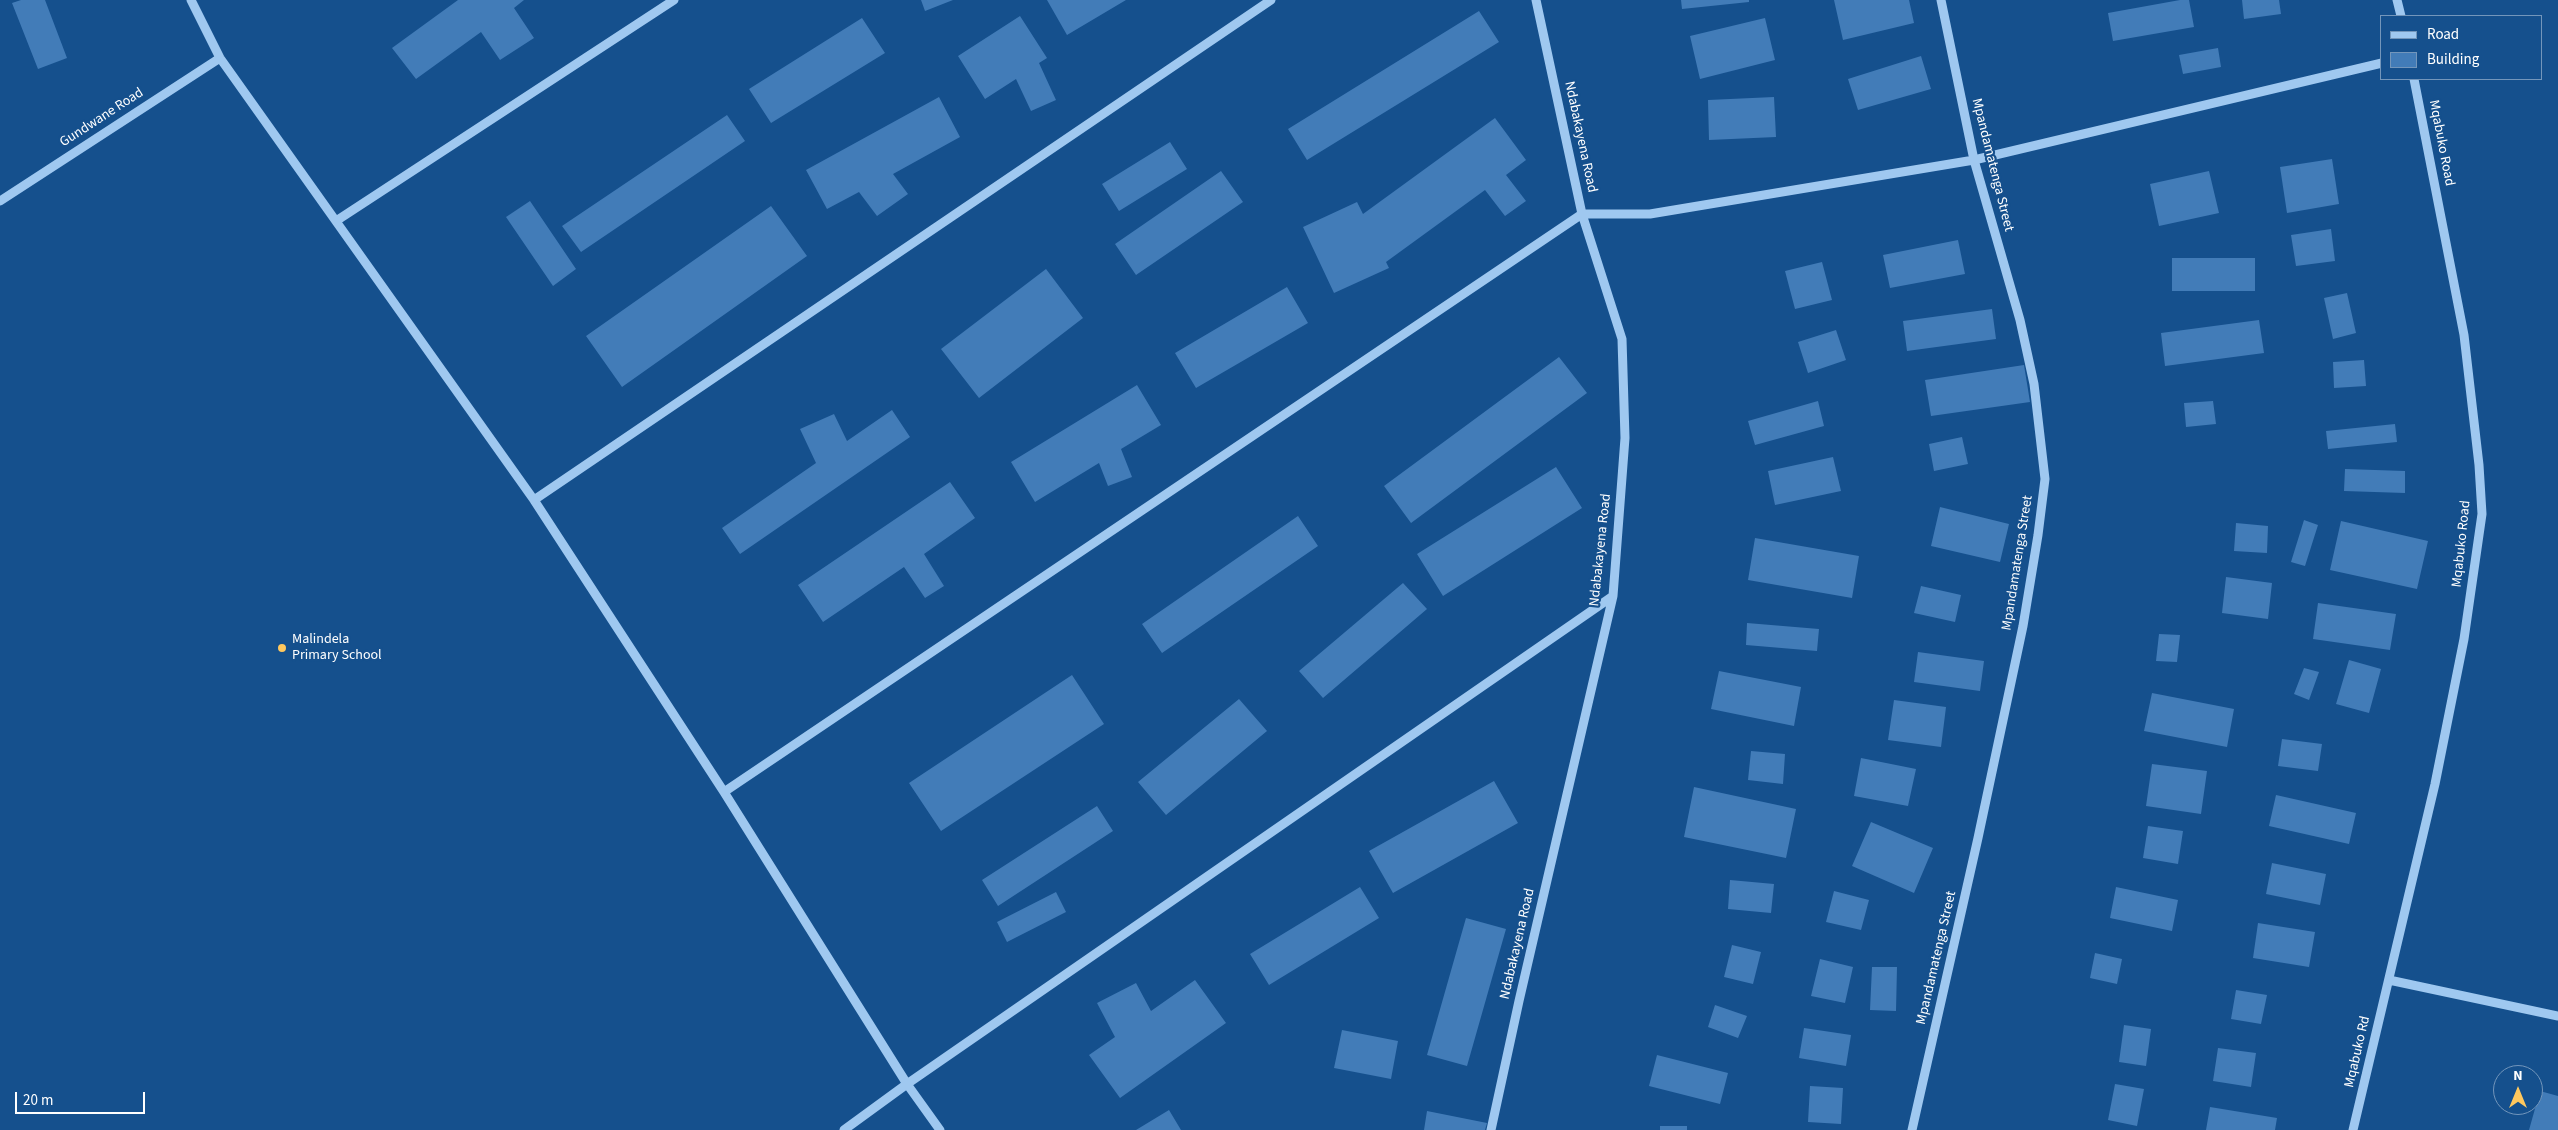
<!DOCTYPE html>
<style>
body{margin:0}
#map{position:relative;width:2558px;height:1130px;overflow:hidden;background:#15508d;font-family:"Source Sans 3",sans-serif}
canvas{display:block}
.legend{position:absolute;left:2380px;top:15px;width:162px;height:65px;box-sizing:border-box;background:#15508d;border:1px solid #7396bb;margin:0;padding:6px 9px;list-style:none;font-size:15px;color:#fff}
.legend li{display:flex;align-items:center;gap:10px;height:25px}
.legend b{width:25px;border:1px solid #7396bb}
.north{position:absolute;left:2493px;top:1065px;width:50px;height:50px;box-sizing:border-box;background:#15508d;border:1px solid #7396bb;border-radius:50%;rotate:0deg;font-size:14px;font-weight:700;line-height:20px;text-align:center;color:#fff}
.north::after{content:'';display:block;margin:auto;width:18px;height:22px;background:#ffc85e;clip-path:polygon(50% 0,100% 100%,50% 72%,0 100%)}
.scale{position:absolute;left:15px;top:1092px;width:130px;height:22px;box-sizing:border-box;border:2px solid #fff;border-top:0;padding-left:6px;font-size:15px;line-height:18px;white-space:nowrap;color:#fff;-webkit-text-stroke:4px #15508d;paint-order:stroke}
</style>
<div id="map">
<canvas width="2558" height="1130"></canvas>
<ul class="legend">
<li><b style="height:6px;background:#9fc8f0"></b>Road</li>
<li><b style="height:14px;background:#427cb8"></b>Building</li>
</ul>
<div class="north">N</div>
<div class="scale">20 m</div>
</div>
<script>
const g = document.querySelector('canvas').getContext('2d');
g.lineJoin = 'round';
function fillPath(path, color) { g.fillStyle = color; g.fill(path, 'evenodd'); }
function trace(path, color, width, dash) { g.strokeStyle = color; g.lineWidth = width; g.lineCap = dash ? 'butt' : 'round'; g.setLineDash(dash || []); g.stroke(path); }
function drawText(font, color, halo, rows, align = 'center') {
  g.font = font + ' "Source Sans 3",sans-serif'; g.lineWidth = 4.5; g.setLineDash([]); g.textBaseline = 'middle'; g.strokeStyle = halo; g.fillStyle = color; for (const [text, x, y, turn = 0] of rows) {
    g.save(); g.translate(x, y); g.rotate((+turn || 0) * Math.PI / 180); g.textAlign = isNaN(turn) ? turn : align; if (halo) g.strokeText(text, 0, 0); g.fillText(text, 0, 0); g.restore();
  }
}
const building = new Path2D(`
 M21,0H45L67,58L38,69L12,3Z
 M458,0H524L514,8L534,38L500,60L481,32L416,79L392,48Z
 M921,0H953L925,11Z
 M1047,0H1126L1067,35Z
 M1681,0H1749V2L1682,9Z
 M1834,0H1909L1914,23L1843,40Z
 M2180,0H2189L2194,27L2113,41L2108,13Z
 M2242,0H2279L2281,14L2244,19Z
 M1479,11L1499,42L1307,160L1288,129Z
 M1020,16L1047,58L1039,63L1056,100L1031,111L1016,79L985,99L958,56Z
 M862,18L885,53L771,123L749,89Z
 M1765,18L1775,60L1700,79L1690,36Z
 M2218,48L2221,67L2183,74L2179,55Z
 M1921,56L1931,89L1858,110L1848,79Z
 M939,97L960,137L893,174L908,194L877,216L859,192L827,209L806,170Z
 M1774,97L1776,137L1709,140L1708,100Z
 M727,115L745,141L581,252L562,226Z
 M1495,118L1526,160L1506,175L1526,201L1505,216L1485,190L1386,262L1389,268L1334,293L1303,227L1357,202L1363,214Z
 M1170,142L1187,169L1119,211L1102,184Z
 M2332,159L2339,204L2287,213L2280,167Z
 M1221,171L1243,202L1136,275L1115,244Z
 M2209,171L2219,213L2159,226L2150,184Z
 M530,201L576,269L553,286L506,217Z
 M771,206L807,256L622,387L586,336Z
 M2331,229L2335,261L2296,266L2291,235Z
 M1958,240L1965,274L1890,288L1883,255Z
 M2172,258H2255V291H2172Z
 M1822,262L1832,300L1795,309L1785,271Z
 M1046,269L1083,318L979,398L941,349Z
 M1287,287L1308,323L1196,388L1175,353Z
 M2347,293L2356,333L2333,339L2324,298Z
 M1992,309L1996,339L1907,351L1903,321Z
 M2259,320L2264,353L2165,366L2161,333Z
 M1836,330L1846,360L1808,373L1798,342Z
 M1559,357L1587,393L1411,523L1384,486Z
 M2364,360L2366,386L2334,388L2333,362Z
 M2024,365L2030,402L1931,416L1925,380Z
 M1137,385L1161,425L1121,449L1132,477L1108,486L1099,463L1035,502L1011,462Z
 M1818,401L1824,426L1755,445L1748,421Z
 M2213,401L2216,424L2186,427L2184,403Z
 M892,410L910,437L740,554L722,528L816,463L800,429L834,414L847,441Z
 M2395,424L2397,442L2328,449L2326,431Z
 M1962,437L1968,464L1934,471L1929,444Z
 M1833,457L1841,491L1775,505L1768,471Z
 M1556,467L1582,508L1443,596L1417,554Z
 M2345,469L2405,471V493L2344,491Z
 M950,482L975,518L924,554L944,586L925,598L904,567L823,622L798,585Z
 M1940,507L2009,524L2000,562L1931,546Z
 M1298,516L1318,546L1162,653L1142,624Z
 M2304,520L2318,525L2305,566L2291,562Z
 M2341,521L2428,541L2417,589L2330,570Z
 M2236,523L2268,526L2267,553L2234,551Z
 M1755,538L1859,556L1852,598L1748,580Z
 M2226,577L2272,583L2268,619L2222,613Z
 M1403,583L1427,609L1323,698L1299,671Z
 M1921,586L1961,595L1955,622L1914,613Z
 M2318,603L2396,614L2390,650L2313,639Z
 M1747,623L1819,629L1817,651L1746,645Z
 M2159,634L2180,635L2177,662L2156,661Z
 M1918,652L1984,661L1980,691L1914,682Z
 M2349,660L2381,669L2369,713L2336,704Z
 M2304,668L2319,672L2309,700L2294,694Z
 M1719,671L1801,687L1794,726L1711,709Z
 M1072,675L1104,724L941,831L909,783Z
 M2152,693L2234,709L2227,747L2144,731Z
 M1239,699L1267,731L1166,815L1138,782Z
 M1894,700L1946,707L1941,747L1888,740Z
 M2282,739L2322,744L2318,771L2278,766Z
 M1751,751L1785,754L1783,784L1748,780Z
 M1861,758L1916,769L1908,806L1854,796Z
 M2152,764L2207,771L2201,814L2146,806Z
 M1494,781L1518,823L1393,893L1369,851Z
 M1694,787L1796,809L1786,858L1684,837Z
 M2276,795L2356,813L2349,844L2269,826Z
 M1097,806L1113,831L998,906L982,880Z
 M1871,822L1933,848L1914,893L1852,866Z
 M2148,826L2183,831L2178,864L2143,858Z
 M2272,863L2326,874L2320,905L2266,894Z
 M1730,880L1774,884L1771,913L1728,909Z
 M1360,887L1379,918L1269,985L1250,954Z
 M2116,887L2178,900L2172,931L2110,918Z
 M1834,891L1869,900L1861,930L1826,922Z
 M1056,892L1066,912L1007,942L997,922Z
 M1466,918L1506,929L1467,1066L1427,1055Z
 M2258,923L2315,932L2309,967L2253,958Z
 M1732,945L1761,952L1753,984L1724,977Z
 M2095,953L2122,959L2117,984L2090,978Z
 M1820,959L1853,967L1845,1003L1811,996Z
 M1872,967H1897L1896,1011L1870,1010Z
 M1195,980L1226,1023L1120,1098L1089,1055L1115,1037L1097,1003L1136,983L1151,1011Z
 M2236,990L2267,995L2261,1024L2231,1019Z
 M1715,1005L1747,1016L1738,1038L1708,1027Z
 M2124,1025L2151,1029L2146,1066L2119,1062Z
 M1804,1028L1851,1035L1846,1066L1799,1058Z
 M1342,1030L1398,1041L1391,1079L1334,1068Z
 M2218,1048L2256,1053L2251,1087L2213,1081Z
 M1657,1055L1728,1073L1720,1104L1649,1086Z
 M2115,1084L2144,1089L2137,1126L2108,1120Z
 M1810,1086L1843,1088L1841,1124L1808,1122Z
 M2540,1091L2558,1096V1130H2529Z
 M2210,1107L2277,1118L2275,1130H2206Z
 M1169,1110L1181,1130H1136Z
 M1427,1111L1487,1123L1485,1130H1424Z
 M1660,1126H1687V1130H1660Z`);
const minor = new Path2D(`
 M191,0L220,58L534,500L724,792L907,1084L940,1130
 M2397,0L2401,16
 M0,201L220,58
 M336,221L674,0
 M534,500L1271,0
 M724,792L1582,214H1650L1974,160L2382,63
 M2389,980L2558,1016
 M844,1130L907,1084L1613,596
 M1491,1130L1519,1001L1613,596L1625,438L1622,339L1582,214L1536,0
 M1912,1130L1978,838L2023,626L2038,535L2045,479L2034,384L2020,320L1974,160L1941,0
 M2353,1130L2435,784L2464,639L2482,514L2479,465L2464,335L2414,79`);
const markers = [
 [282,648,5,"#ffc85e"]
];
const streetNames = [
 ["Gundwane Road",102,118,-33],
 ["Ndabakayena Road",1580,137,78],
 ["Mqabuko Road",2441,143,79],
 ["Mpandamatenga Street",1992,165,76],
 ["Mqabuko Road",2462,544,-84],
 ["Ndabakayena Road",1601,550,-84],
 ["Mpandamatenga Street",2018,563,-81],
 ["Ndabakayena Road",1518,944,-77],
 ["Mpandamatenga Street",1937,958,-77],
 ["Mqabuko Rd",2358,1052,-77]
];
const poiNames = [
 ["Malindela",292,640],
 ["Primary School",292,656]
];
fillPath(building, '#427cb8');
trace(minor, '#9fc8f0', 9);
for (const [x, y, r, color] of markers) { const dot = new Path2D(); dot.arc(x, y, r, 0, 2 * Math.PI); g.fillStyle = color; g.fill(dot); trace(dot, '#15508d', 2); }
drawText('14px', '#fff', '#15508d', streetNames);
drawText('14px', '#fff', '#15508d', poiNames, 'left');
</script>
